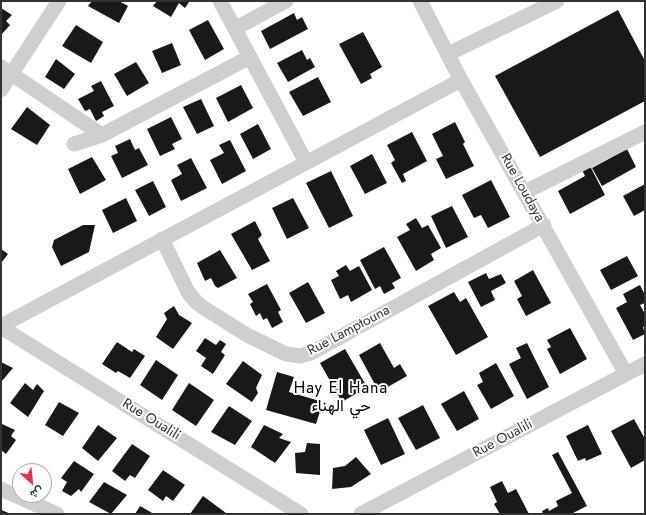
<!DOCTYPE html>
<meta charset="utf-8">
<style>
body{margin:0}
#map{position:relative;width:646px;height:515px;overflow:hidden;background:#fff;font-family:Jost,Vazirmatn,sans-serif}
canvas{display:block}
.frame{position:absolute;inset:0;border:2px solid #323232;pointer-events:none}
.north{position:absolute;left:12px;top:463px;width:40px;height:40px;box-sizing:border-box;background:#fff;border:1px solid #adadad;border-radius:50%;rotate:153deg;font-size:11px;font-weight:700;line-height:16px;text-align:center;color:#323232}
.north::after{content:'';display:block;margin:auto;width:14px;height:18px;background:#f02c46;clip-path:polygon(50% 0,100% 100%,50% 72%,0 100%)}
</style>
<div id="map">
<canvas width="646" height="515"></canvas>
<div class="frame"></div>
<div class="north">ش</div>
</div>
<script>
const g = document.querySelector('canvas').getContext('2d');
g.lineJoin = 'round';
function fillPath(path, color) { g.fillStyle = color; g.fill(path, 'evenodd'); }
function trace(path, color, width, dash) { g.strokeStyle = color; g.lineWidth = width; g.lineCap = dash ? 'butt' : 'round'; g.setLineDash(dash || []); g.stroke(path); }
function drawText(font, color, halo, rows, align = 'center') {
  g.font = font + ' Jost,Vazirmatn,sans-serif'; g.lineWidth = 4; g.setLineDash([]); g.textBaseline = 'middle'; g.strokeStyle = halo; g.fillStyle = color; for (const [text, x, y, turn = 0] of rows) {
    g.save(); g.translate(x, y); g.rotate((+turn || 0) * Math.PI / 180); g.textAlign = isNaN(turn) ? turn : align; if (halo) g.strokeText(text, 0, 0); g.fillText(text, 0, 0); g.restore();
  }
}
const building = new Path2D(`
 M92,1H119L128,6L119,23L88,6Z
 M157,1H188L189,2L185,8L179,3L171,17L153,6Z
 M1,8L12,15L6,21L10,25L1,35Z
 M618,10L645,61V101L540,157L495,76Z
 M294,13L297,20L302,17L308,29L270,49L261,31Z
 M208,20L224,49L205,60L189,30Z
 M76,25L103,42L91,63L62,46Z
 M363,32L382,67L370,74L372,78L361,84L339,44Z
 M172,43L181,65L162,73L152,51Z
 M302,50L307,60L310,58L315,67L288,82L277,63Z
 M56,59L75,74L64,89L45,77Z
 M136,62L149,83L127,96L114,74Z
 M318,77L331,102L303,116L289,92Z
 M101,81L114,106L102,112L104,116L96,121L90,109L85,111L78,99L94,91L91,86Z
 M241,85L253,108L228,122L216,98Z
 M201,99L214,126L197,134L183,107Z
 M27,107L50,125L37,145L11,129Z
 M171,117L182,139L172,144L175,149L160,156L147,129Z
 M455,122L465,142L463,144L474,166L446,179L436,159L443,156L432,134Z
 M258,124L271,149L253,159L240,134Z
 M412,132L427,161L403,174L406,181L402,183L391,163L395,160L387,145Z
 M130,139L135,150L139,148L148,165L122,178L111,156L118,153L115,146Z
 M230,140L246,171L222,184L210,160L224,153L219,145Z
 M627,149L636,167L602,186L592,168Z
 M372,154L387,183L365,194L350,166Z
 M92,157L106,180L80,194L68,169Z
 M191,158L207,188L181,201L171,180L182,174L177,165Z
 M590,166L605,195L570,214L558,191L585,176L582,170Z
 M331,171L353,216L329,228L306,183Z
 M491,180L510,217L488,228L481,215L474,218L462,195Z
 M153,181L166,207L149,216L135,190Z
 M645,184V210L634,216L623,196Z
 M126,198L137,221L113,233L102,210Z
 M293,198L309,228L287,239L272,208Z
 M452,206L468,237L446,248L431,216Z
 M416,218L422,228L428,225L441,248L431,254L434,260L416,271L397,237L410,230L406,224Z
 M255,221L262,235L258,239L270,261L252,270L231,234Z
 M83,225H95L89,252L61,266L52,247L54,240Z
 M384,247L401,278L392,283L395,288L384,294L380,286L375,289L360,260Z
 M1,249L8,254L1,263Z
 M220,250L237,278L218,288L215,286L211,278L205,281L197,263Z
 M627,256L638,276L611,290L600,270Z
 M346,265L350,271L359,266L372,290L351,302L348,295L340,299L331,280L339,276L336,271Z
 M533,270L551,303L526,316L517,299L522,296L514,281Z
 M486,273L489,279L501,274L506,283L491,291L495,300L481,307L468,282Z
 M308,282L325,313L306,323L289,293Z
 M267,284L281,310L278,312L283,322L272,328L267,318L263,320L260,313L256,316L250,304L253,302L248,294Z
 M640,285L645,295V303L640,305L645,314V326L643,327L645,334L633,340L616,308L627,302L623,294Z
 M454,292L460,302L466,298L488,337L456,355L428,306Z
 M174,306L179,315L192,323L173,349L156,337L167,319L164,313Z
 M570,328L587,359L560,374L547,349L551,347L547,340Z
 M205,338L216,345L220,340L226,344L221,352L225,355L213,374L201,366L206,358L196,351Z
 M117,342L132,352L134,349L145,356L130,378L118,371L116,373L102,364Z
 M380,343L394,368L400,364L407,376L379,392L359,355Z
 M527,343L549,387L527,399L509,364L521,358L516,348Z
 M345,349L367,387L342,402L320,363Z
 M156,360L178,375L162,400L140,385Z
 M243,361L262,375L256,388L258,393L252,402L226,384Z
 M1,362L13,368L1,382Z
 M496,363L514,396L491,409L477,385L483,382L479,373Z
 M277,372L294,377L289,392L323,402L316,424L266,410Z
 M25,383L33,390L37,384L44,391L28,417L10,403Z
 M189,383L214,400L196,426L172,410Z
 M464,391L479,419L457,431L441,404Z
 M59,402L79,413L63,436L45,425Z
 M423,405L440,438L416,450L398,418Z
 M229,406L252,421L235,445L211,432Z
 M388,418L405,454L381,465L364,430Z
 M634,419L645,439V460L631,468L611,431Z
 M2,424L15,430L11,436L16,440L6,454L1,450Z
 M98,425L117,438L98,461L82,448Z
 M264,425L283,434L279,438L291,442L275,463L251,447Z
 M588,425L602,454L586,461L585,458L578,461L566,436Z
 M307,443L320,444V475L296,473L295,453L305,452Z
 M132,444L150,456L135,478L130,475L125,481L112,471Z
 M558,452L587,506L571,514H543L542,511L548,508L549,511L558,506L556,501L572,493L552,455Z
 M356,457L371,474L351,487L332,489L333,468L345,466Z
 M74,461L94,474L81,492L79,489L71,496L62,491L67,482L61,478Z
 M163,470L185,485L173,501L166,496L163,501L148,490Z
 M502,481L508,493L516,489L529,514H500L494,504L497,502L490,487Z
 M104,482L127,495L111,514L89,502Z
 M203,496L226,513L225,514H190Z
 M140,506L154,514H135Z
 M1,510L11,514H1Z`);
const street = new Path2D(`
 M220,1L306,162
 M420,1L461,80L626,374
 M236,28L286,1
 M448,54L557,1
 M1,67L102,135
 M1,90L59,1
 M74,144L102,135L250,57
 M525,192L645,132
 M162,239L188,292L196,302L204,308L247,335L286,354L300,356L311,353L544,225
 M1,326L461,80
 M1,327L301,514
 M1,489L57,514
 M361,514L645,364`);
const streetNames = [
 ["Rue Loudaya",522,188,61],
 ["Rue Lamptouna",349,331,-28],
 ["Rue Oualili",151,420,32],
 ["Rue Oualili",503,439,-28]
];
const quarterNames = [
 ["Hay El Hana",341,389],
 ["حي الهناء",341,407]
];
fillPath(building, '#191919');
trace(street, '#cfcfcf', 15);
drawText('14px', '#323232', '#fff', streetNames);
g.letterSpacing = '1px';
drawText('16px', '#000', '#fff', quarterNames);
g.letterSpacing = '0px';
</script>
